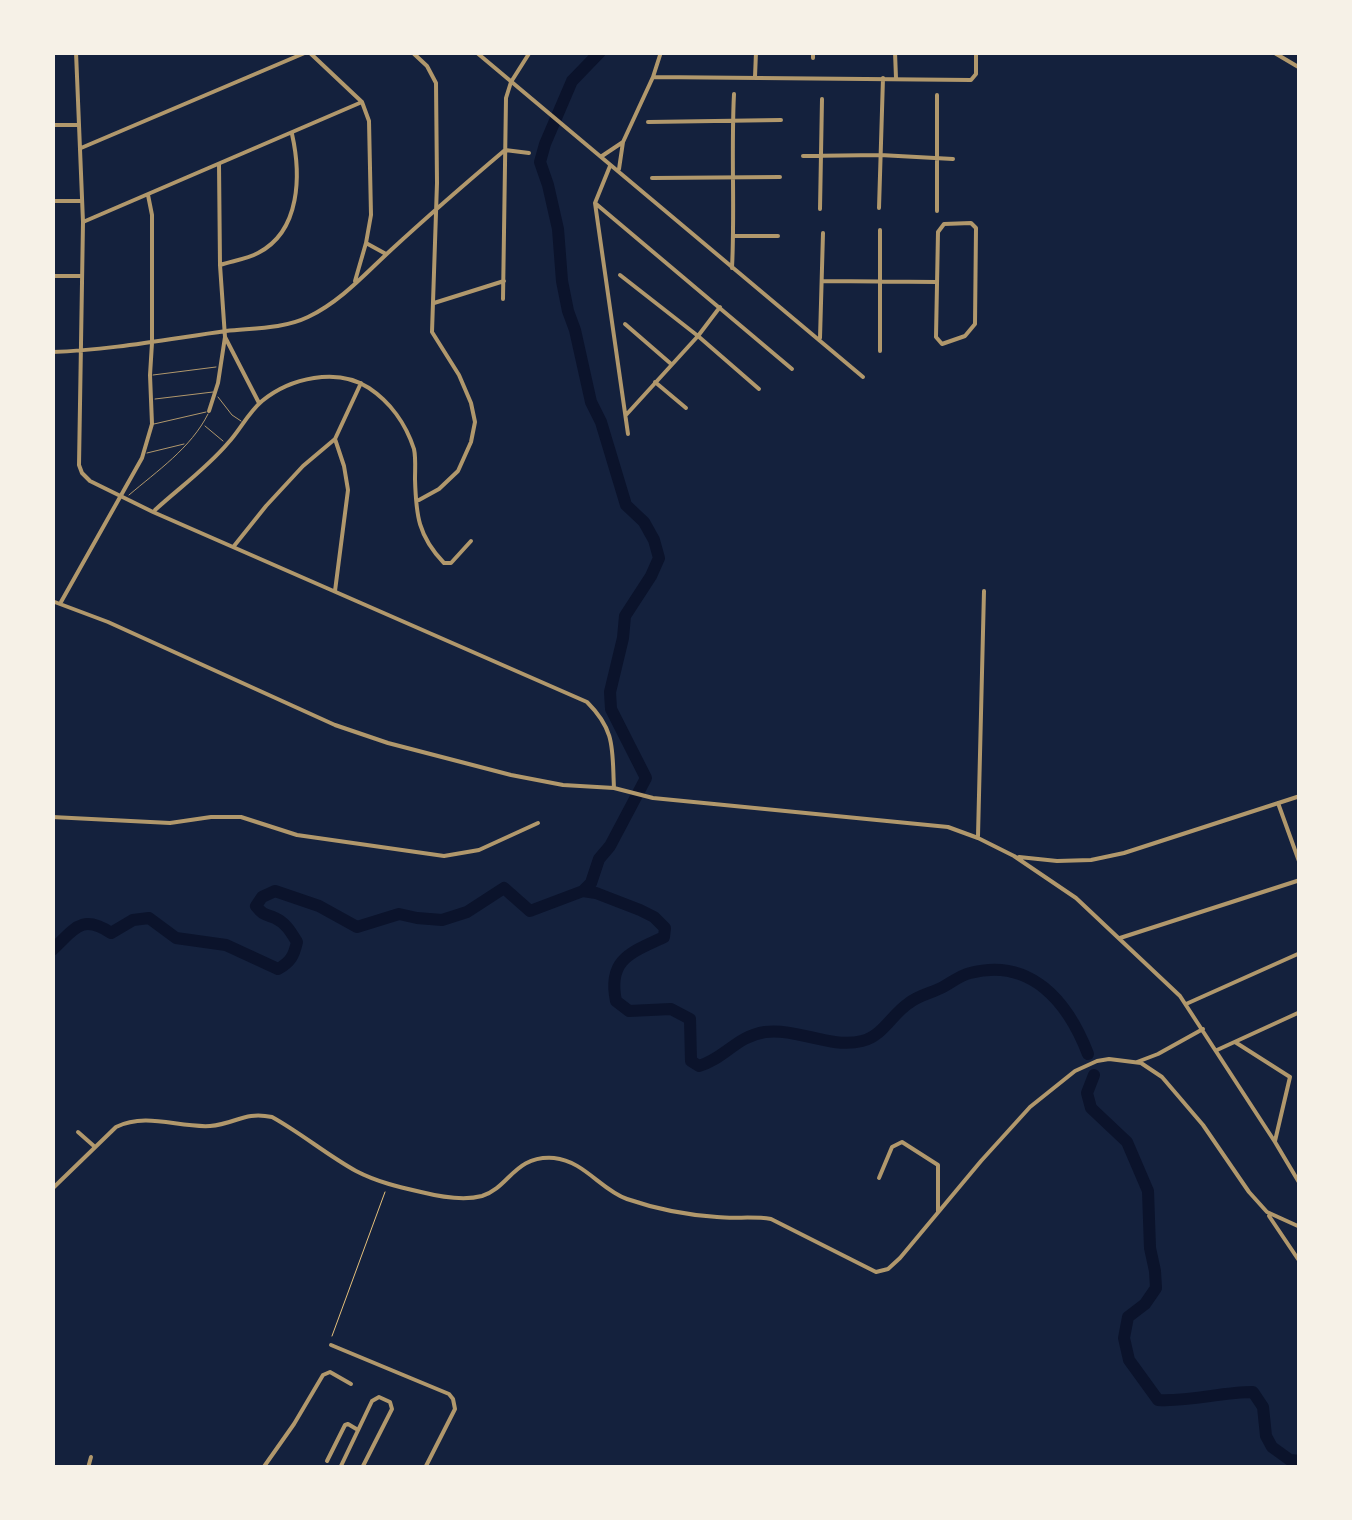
<!DOCTYPE html>
<style>
body{margin:0}
#map{position:relative;width:1352px;height:1520px;overflow:hidden;background:#14213d;font-family:"Varela Round",sans-serif}
canvas{display:block}
.frame{position:absolute;inset:0;border:55px solid #f6f1e7;pointer-events:none}
</style>
<div id="map">
<canvas width="1352" height="1520"></canvas>
<div class="frame"></div>
</div>
<script>
const g = document.querySelector('canvas').getContext('2d');
g.lineJoin = 'round';
function trace(path, color, width, dash) { g.strokeStyle = color; g.lineWidth = width; g.lineCap = dash ? 'butt' : 'round'; g.setLineDash(dash || []); g.stroke(path); }
const river = new Path2D(`
 M583,891L591,883L599,859L610,846L646,778L611,709L610,692L623,638L625,616L651,576L659,558L654,540L644,522L626,505L601,422L591,402L575,330L568,311L562,281L558,229L548,185L540,162L545,144L572,81L600,52
 M52,950C74,930 81,913 111,933L133,920L149,918L176,938L226,945L278,969C291,962 294,955 297,942C291,932 286,923 275,918C265,914 263,915 256,906L262,897L275,891L319,906L357,927L399,914L417,918L442,920L467,912L504,888L530,911L583,891L596,893L640,910L654,917L665,928L664,937C633,952 607,958 616,1001L629,1011L671,1009L690,1019L691,1061L699,1066C724,1059 737,1036 765,1032C798,1028 830,1049 862,1041C883,1036 892,1014 909,1003C919,995 932,993 943,987C952,982 961,975 970,973C1031,957 1068,1002 1088,1054
 M1094,1075L1087,1093L1091,1108L1127,1142L1148,1191L1150,1248L1155,1271L1156,1288L1145,1304L1128,1317L1124,1338L1129,1360L1158,1400C1190,1402 1221,1392 1253,1392L1263,1407L1266,1436L1272,1447L1290,1460L1300,1461`);
const path = new Path2D(`
 M332,1336L385,1192`);
const service = new Path2D(`
 M153,375L216,367
 M218,397L232,415L241,421
 M155,399L213,392
 M154,424L206,412
 M205,426L223,441
 M147,453L184,444
 M129,495C157,471 191,448 208,414`);
const minor = new Path2D(`
 M76,52L83,222L79,465L82,473L90,481L153,512L587,702C616,731 612,749 614,788
 M309,52L362,102L369,121L371,215L366,243L355,281
 M412,52L427,66L436,83L437,183L432,332L459,375L471,403L475,422L471,442L458,471L439,489L419,500
 M476,52L863,377
 M895,52L896,78
 M1273,52L1300,68
 M813,58V52
 M653,77L971,80L976,74V52
 M755,77L756,52
 M648,122L781,120
 M52,125H78
 M81,148L307,52
 M602,156L623,142
 M803,156L880,155L953,159
 M219,164L220,265L225,337L259,403
 M610,166L595,203L628,434
 M619,169L623,142L653,77L661,52
 M652,178L780,177
 M52,201H81
 M595,203L792,369
 M879,208L883,78
 M820,209L822,99
 M937,211V95
 M83,222L362,102
 M971,223L976,228L975,324L965,336L942,344L936,337L938,232L944,224Z
 M734,236H778
 M366,243L386,254
 M220,265C232,261 247,259 258,253C301,231 301,174 292,134
 M732,268C735,210 731,152 734,94
 M620,275L698,336L759,389
 M52,276H81
 M822,281L937,282
 M503,299L506,98L511,82L530,52
 M434,303L504,281
 M625,324L670,363
 M820,338L823,233
 M880,351V230
 M52,352C111,350 168,339 226,331C253,328 283,329 308,317C340,302 365,274 391,250C428,216 466,183 505,150L529,153
 M655,382L686,408
 M209,411L218,383L225,337
 M626,415L698,336L720,307
 M335,439L344,466L348,490L335,591
 M155,510C179,488 207,468 228,443C240,430 248,413 262,401C290,378 337,367 369,388C390,402 406,424 414,449C416,458 415,469 415,479C416,515 418,536 444,563H451L471,541
 M234,546L266,506L303,466L335,439L361,383
 M52,601L108,622L335,725L388,743L511,775L563,785L614,788L653,798L948,827L978,838L1014,856L1076,898L1180,996L1275,1142L1300,1184
 M61,602L142,458L152,424L150,375L152,343V215L148,195
 M1278,803L1300,864
 M52,817L170,823L211,817H241L297,835L444,856L479,850L538,823
 M978,836L984,591
 M1019,857L1057,861L1091,860L1124,853L1300,796
 M1120,938L1300,880
 M1186,1004L1300,953
 M1235,1042L1290,1077
 M1217,1050L1300,1012
 M1137,1062L1158,1054L1203,1029
 M78,1132L95,1147
 M1275,1141L1290,1077
 M879,1178L892,1147L902,1142L938,1165V1212
 M52,1189L116,1127C147,1112 178,1128 210,1126C236,1124 244,1111 272,1117C301,1133 327,1155 356,1171C377,1182 399,1187 421,1192C441,1197 463,1201 482,1196C510,1187 514,1155 554,1158C584,1161 601,1190 627,1199C656,1209 687,1215 717,1217C735,1219 753,1216 771,1219L876,1272L888,1269L900,1258L981,1161L1030,1107L1075,1071L1097,1061L1109,1059L1141,1063L1162,1077L1203,1125L1249,1192L1267,1212L1300,1227
 M1269,1216L1300,1262
 M331,1345L449,1394L453,1399L455,1409L425,1468
 M327,1461L345,1425L348,1424L358,1430
 M88,1468L91,1457
 M263,1468L294,1424L323,1375L330,1372L351,1384
 M340,1468L372,1401L379,1397L390,1402L392,1409L362,1468`);
trace(river, '#0b132b', 12);
trace(path, '#e5c07b', 1);
trace(service, '#b1986c', 1);
trace(minor, '#b1986c', 4);
</script>
